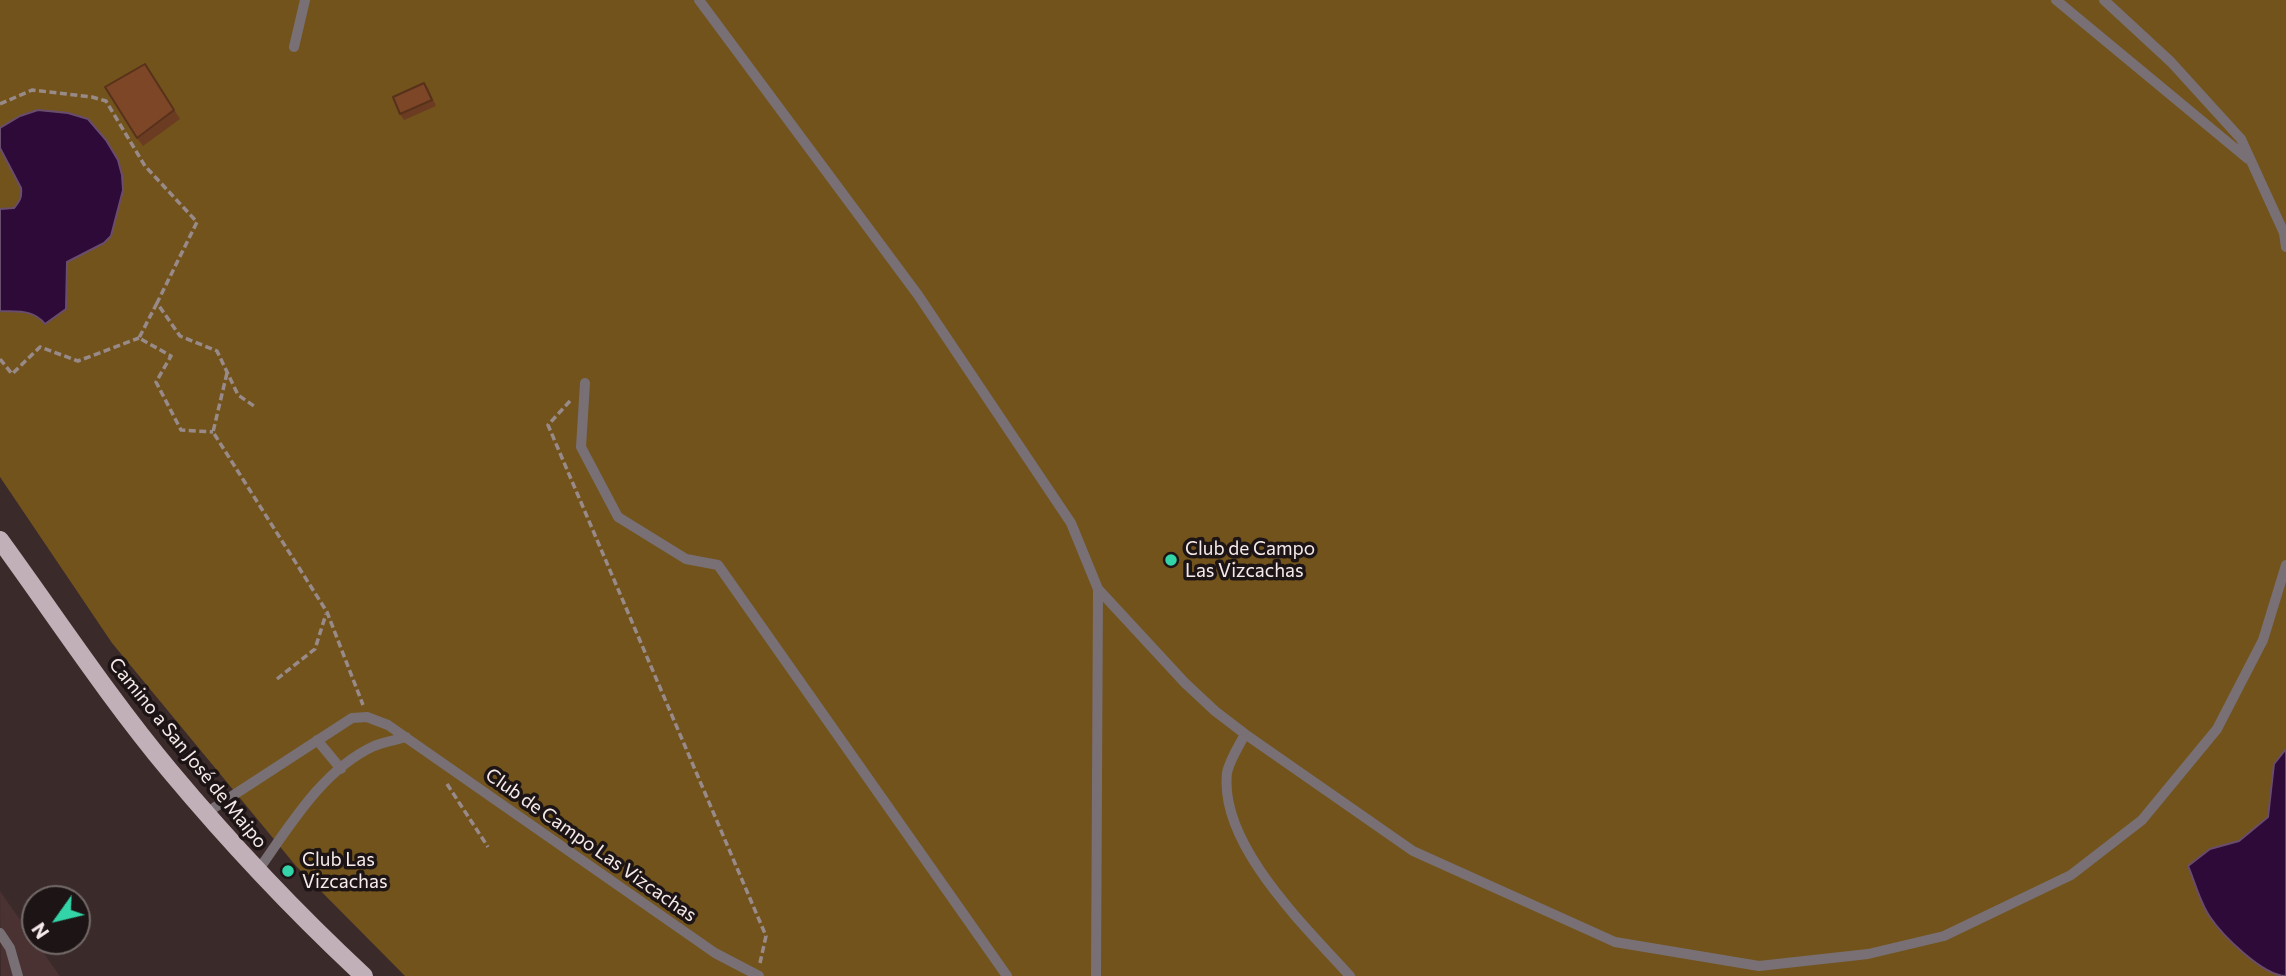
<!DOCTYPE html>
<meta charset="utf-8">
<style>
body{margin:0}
#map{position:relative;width:2286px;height:976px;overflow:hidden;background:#3b2a2a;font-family:Commissioner,sans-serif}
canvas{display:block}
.north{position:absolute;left:21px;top:885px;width:70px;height:70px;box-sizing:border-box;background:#1d1515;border:2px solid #746a6a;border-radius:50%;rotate:236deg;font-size:19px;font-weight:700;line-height:28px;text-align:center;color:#f6eaea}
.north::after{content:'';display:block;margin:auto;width:24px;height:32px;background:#33d4a8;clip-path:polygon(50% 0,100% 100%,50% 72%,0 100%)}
</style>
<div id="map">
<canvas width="2286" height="976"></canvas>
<div class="north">N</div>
</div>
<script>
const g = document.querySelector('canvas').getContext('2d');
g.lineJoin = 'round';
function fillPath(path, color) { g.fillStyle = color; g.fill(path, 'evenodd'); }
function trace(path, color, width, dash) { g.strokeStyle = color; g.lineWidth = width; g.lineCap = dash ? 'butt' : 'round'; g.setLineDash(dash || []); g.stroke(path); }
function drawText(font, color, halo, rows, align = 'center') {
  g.font = font + ' Commissioner,sans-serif'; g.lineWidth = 7; g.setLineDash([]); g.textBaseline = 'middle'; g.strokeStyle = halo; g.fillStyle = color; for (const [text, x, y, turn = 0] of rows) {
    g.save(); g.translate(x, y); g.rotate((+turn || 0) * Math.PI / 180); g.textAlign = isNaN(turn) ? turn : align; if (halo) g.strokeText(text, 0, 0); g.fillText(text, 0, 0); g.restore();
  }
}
const built = new Path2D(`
 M0,891L35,941L60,976H1Z`);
const green = new Path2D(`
 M0,0H2286V976H405L296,866L112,643L0,477Z`);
const water = new Path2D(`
 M38,110L68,113L88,119L106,140L118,160L122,175L123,190L111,236L104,243L67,262L66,309L45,324C33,309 18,312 0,311V209L14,208C20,201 22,197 21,188L0,148V128L20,116Z
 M2286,749V976C2263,976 2222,935 2210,917C2200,903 2195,882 2188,866L2210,849L2239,841L2268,817L2274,764Z`);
const path = new Path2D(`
 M0,104L32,90L92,97L106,101L145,166L197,222L157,303L180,336L217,351L238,395L254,406
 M157,303L139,338L171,356L156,382L181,430L213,432
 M0,359L12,374L40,347L78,361L139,338
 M227,373L213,432L327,612L363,705
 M570,401L548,425L766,936L760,963
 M277,679L315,649L326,614
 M447,784L488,847`);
const service = new Path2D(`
 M699,0L918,295L1071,523L1098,589L1185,683L1215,711L1245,734L1413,851L1615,942L1759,966L1868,954L1944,936L2071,875L2142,820L2217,729L2263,640L2286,565
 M2056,0L2248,159
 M2104,0L2171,62L2241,139L2284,233L2286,247
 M294,47L305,0
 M585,383L581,447L618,517L686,559L718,565L1007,976
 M1245,734C1239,746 1229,761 1227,773C1219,845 1306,927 1350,976
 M317,740L341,769
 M206,813L352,718L367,717L388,725L715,953L759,976
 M257,872C289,827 322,770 374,746C384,742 396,740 406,737
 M0,933L10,948L18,976
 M1096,976L1098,589`);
const primary = new Path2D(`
 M0,540C56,617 109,698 170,771C231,844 294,911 364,976`);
const wall = new Path2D(`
 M151,73L180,119L143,146L137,138Z
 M424,83L428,88L436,106L404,120L400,114Z`);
const building = new Path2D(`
 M145,64L174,110L137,138L105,87Z
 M424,83L432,100L400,114L393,97Z`);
const markers = [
 [1171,560,7,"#33d4a8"],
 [288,871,7,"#33d4a8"]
];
const poiNames = [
 ["Club de Campo",1185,549],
 ["Las Vizcachas",1185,571],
 ["Club Las",302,860],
 ["Vizcachas",302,882]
];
const streetNames = [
 ["Camino a San José de Maipo",188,753,51],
 ["Club de Campo Las Vizcachas",591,845,35]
];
fillPath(built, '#4a3132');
fillPath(green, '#72531c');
fillPath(water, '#2d0a37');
trace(water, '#694d6d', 2);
trace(path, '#998a8a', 3.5, [7, 3.5]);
trace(service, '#787074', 10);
trace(primary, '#c1b0b8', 18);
fillPath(wall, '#6c3c22');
fillPath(building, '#7d4627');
trace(building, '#58311b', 2);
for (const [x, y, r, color] of markers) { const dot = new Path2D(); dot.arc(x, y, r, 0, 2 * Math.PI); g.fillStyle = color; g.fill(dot); trace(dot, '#1d1515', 2.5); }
drawText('19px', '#f6eaea', '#1d1515', poiNames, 'left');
drawText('19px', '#f6eaea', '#1d1515', streetNames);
</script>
